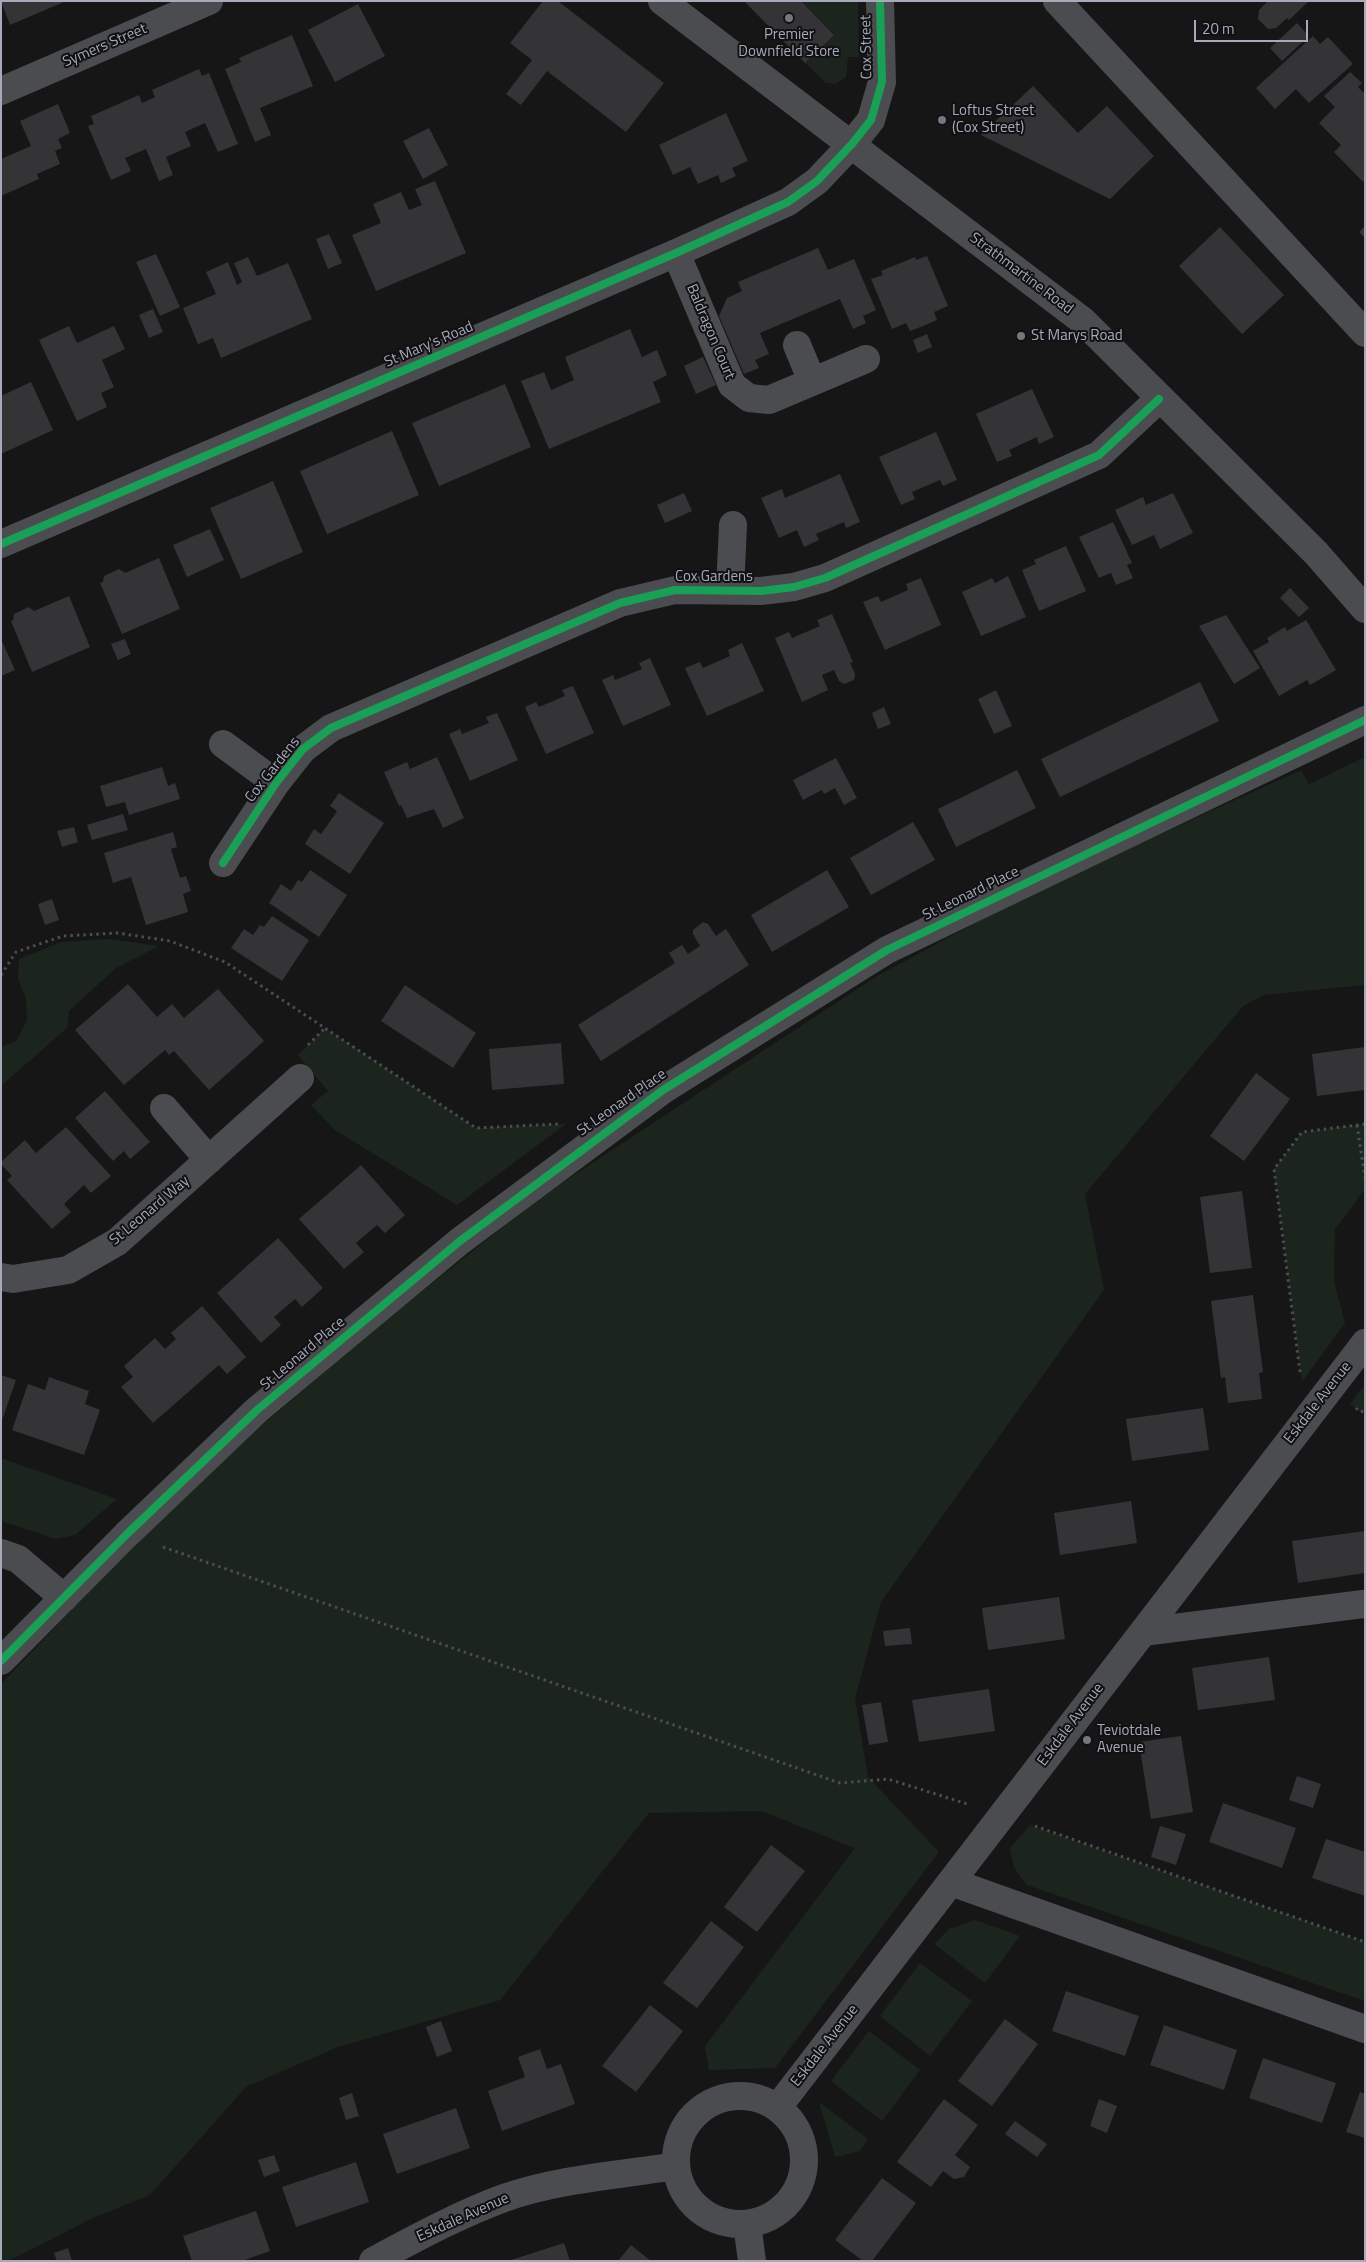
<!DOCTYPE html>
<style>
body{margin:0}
#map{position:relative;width:1366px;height:2262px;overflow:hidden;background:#161617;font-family:"Titillium Web",sans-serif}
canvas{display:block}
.frame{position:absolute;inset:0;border:2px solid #a6aab9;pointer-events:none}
.scale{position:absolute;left:1194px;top:20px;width:114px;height:22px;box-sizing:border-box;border:2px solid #a6aab9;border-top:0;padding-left:6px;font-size:15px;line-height:18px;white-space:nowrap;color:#a6aab9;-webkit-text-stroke:4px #111013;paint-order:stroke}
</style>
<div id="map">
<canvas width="1366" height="2262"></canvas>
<div class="frame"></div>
<div class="scale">20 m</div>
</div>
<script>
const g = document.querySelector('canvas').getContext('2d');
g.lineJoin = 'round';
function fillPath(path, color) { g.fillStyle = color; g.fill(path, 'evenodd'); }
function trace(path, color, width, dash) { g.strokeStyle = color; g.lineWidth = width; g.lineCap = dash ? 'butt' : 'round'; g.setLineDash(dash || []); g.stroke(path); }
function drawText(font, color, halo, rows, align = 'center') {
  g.font = font + ' "Titillium Web",sans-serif'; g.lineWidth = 4; g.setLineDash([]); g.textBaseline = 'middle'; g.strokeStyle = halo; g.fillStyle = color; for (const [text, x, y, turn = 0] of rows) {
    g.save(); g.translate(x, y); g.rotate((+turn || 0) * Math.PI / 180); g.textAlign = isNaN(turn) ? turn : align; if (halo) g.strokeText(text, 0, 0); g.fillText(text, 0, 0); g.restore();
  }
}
const green = new Path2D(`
 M801,1H858L859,57H848L846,77L836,84L826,83L805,63L834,34Z
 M1365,757V985L1264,995L1243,1006L1085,1194L1104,1290L881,1602L855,1699L868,1777L939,1852L775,2068L709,2070L705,2046L855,1848L761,1811L649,1813L500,2000L338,2047L246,2087L150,2195L95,2217L8,2261H1V1684L137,1541L268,1420L391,1316L539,1198L877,976L1037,890L1301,770L1309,784Z
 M108,939L159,946L116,968L69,1011L67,1028L1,1086V1047L16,1041L27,1020L26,999L18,979L19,959L61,942Z
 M325,1028L476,1128L566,1124L457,1205L335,1130L311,1105L328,1091L298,1055Z
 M1365,1124V1189L1335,1229L1334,1281L1345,1323L1302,1382L1274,1169L1302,1132Z
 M1365,1385V1411L1360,1412L1350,1404Z
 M1,1458L117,1499L75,1535L56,1539L1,1521Z
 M1030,1825L1365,1942V2001L1027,1885L1014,1868L1010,1848Z
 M975,1920L1020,1936L985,1983L934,1944L949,1929Z
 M920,1963L972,2001L930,2056L880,2016Z
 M869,2031L920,2070L882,2121L831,2081Z
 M819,2102L868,2139L860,2151L835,2157Z`);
const building = new Path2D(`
 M1,1H66L10,25Z
 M543,1H558L664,83L626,132L547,71L521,105L506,94L532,60L510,43Z
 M744,1H801L834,35L805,63Z
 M1268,1H1309L1289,20L1287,18L1276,28L1268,29L1258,19L1259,10Z
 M358,4L385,56L335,82L308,30Z
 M1297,23L1309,36L1282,61L1270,48Z
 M292,35L313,86L260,108L271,135L255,142L225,69L241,62L239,58Z
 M1313,36L1320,44L1328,37L1353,64L1309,103L1296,89L1275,109L1256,88Z
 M199,69L202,76L209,73L238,144L218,152L205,123L185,132L191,146L166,157L173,175L159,181L146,149L125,158L131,171L111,180L88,126L94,124L91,116L139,95L142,103L155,97L152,90Z
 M1350,72L1362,83L1358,87L1365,94V179L1363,182L1334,152L1341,145L1319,123L1335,107L1324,96Z
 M1033,86L1078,133L1107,106L1154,156L1110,199L981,135Z
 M58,104L70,133L58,139L62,148L55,151L60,164L37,174L39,179L1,196V159L31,146L20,121Z
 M726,113L748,161L732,168L736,176L721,183L718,175L698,184L690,167L673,175L659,145Z
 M429,128L448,165L423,179L403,141Z
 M435,181L466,253L376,291L352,235L381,223L373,204L401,192L409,210L422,205L415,189Z
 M1365,226V238L1359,232Z
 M1220,227L1284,295L1242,334L1179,266Z
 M329,234L342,263L328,269L316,239Z
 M818,248L828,270L854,259L876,310L863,316L866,323L853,329L840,299L760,333L769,354L755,360L759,368L744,374L719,316L727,298L742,291L738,282Z
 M156,254L180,307L160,316L136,262Z
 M927,256L948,306L934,312L937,320L923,326L910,331L906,323L892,329L871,279L883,275L881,271L915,257L916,260Z
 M248,257L257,276L288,263L312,319L221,358L213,338L198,344L183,308L216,294L206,272L228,262L237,285L242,282L234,263Z
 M153,309L163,332L149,338L139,315Z
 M69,326L77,343L114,326L125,349L102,360L114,387L101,393L107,407L77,421L39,340Z
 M630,329L642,357L657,350L667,375L653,382L661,402L549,449L521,381L544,372L551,390L574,380L565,357Z
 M927,334L932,347L918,353L913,340Z
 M703,357L716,385L696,394L684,366Z
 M31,382L53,430L1,454V396Z
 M505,384L531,447L439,486L412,423Z
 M1032,389L1054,437L1039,444L1037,437L1009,450L1012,456L997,462L976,414Z
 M392,431L419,495L327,534L300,471Z
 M936,432L957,480L943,486L940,480L912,492L915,499L901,505L879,457Z
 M840,474L860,522L846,528L844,522L816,534L819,540L804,547L797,530L779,538L761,498L782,489L785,498Z
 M273,481L303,552L241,579L210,508Z
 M684,493L692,511L665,523L657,505Z
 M1173,493L1193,533L1160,549L1154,535L1132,545L1115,510L1143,497L1146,505Z
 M1113,522L1132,563L1127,565L1133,578L1116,585L1111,573L1099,578L1079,537Z
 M210,529L224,560L187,577L173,545Z
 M1066,546L1086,591L1039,611L1022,570L1036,564L1034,560Z
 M159,558L180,609L122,634L100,583L103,582L104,576L119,569L125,573Z
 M1008,576L1026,617L981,636L962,592L992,578L995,583Z
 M921,578L941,625L885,650L863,602L878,596L881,602L908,590L906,584Z
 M1290,588L1309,608L1299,617L1280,598Z
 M69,596L90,647L32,672L11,621L13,620L14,614L29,607L34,611Z
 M832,614L853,662L850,663L855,674L854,680L844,684L839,681L834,670L822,675L828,690L802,702L775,638L789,632L792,638L820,626L817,620Z
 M1226,615L1260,668L1234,684L1199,626Z
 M1306,620L1336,670L1310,685L1307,680L1279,696L1253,651L1269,642L1267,638L1285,627L1287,631Z
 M1,639L15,670L1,676Z
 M125,639L131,654L118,660L111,644Z
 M742,643L764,691L707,716L685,668L700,662L703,668L730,656L728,650Z
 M650,658L671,705L623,726L602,680L613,675L615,680L642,669L639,663Z
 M1200,682L1219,721L1060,797L1041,759Z
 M573,686L594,733L546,754L525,707L536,702L539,707L565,696L562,690Z
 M996,690L1012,726L994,734L978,699Z
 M884,707L891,724L878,729L872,713Z
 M497,713L518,760L470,781L449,734L460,729L462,734L489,723L486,717Z
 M437,757L464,818L443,828L434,809L407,818L401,805L399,806L384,772L407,762L410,769Z
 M836,758L857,798L844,805L835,788L824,794L822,790L803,800L793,780Z
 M162,767L168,786L175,783L180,799L129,815L125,802L106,807L100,786Z
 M1017,770L1036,808L956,847L938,809Z
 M339,793L384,823L350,874L305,844L314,829L321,834L329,823L337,811L330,806Z
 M123,814L128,830L92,840L87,825Z
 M913,822L935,860L871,895L850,858Z
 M74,827L78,842L62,847L57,831Z
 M173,832L177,847L171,849L180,878L186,876L191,891L183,894L188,912L146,925L131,877L113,883L104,853Z
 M310,870L347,895L319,937L269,903L281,884L291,891L298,880L302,882Z
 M827,870L849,907L772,952L751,915Z
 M52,899L59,920L45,925L38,904Z
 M272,916L309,940L282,981L231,948L244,929L253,935L260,925L264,927Z
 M703,922L708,924L716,936L726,929L749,965L601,1061L578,1025L675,963L669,953L682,945L688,954L700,946L693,934V930Z
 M128,984L157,1017L172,1004L184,1018L218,989L264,1041L209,1090L174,1051L169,1055L165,1050L124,1085L75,1030Z
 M405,985L476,1033L453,1068L381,1021Z
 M561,1043L564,1084L492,1090L489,1049Z
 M1365,1047V1090L1317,1096L1312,1054Z
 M1256,1073L1290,1099L1244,1161L1210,1136Z
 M105,1091L150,1142L130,1159L124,1151L113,1161L75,1118Z
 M66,1127L111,1176L91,1193L84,1185L64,1204L71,1212L52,1229L7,1180L12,1176L1,1164V1162L25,1140L36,1153Z
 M361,1165L405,1215L385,1233L377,1225L356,1243L364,1252L344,1269L299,1219Z
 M1242,1191L1252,1268L1210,1273L1200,1197Z
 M278,1238L323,1288L302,1307L295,1299L274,1317L281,1325L261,1343L217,1293Z
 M1253,1295L1263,1372L1259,1373L1262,1399L1228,1403L1225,1377L1221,1378L1211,1301Z
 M202,1306L246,1357L227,1374L219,1365L153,1423L121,1387L133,1377L124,1366L155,1338L165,1349L176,1339L171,1333Z
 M1,1375L16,1380L2,1420H1Z
 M49,1377L89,1391L85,1404L100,1410L84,1455L12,1430L28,1384L45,1390Z
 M1203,1408L1209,1450L1132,1461L1126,1419Z
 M1131,1501L1137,1543L1060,1555L1054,1513Z
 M1365,1531V1573L1298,1583L1292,1541Z
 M1059,1597L1065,1639L988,1650L982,1608Z
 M910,1628L912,1644L885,1646L883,1631Z
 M1269,1657L1275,1700L1198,1710L1192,1668Z
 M989,1689L995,1731L919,1742L912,1700Z
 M881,1702L888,1742L869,1745L862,1705Z
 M1181,1736L1193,1812L1151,1819L1139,1742Z
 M1297,1776L1321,1784L1313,1808L1289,1800Z
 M1223,1803L1296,1828L1282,1868L1209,1842Z
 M1160,1826L1186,1834L1176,1865L1151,1857Z
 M1326,1839L1365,1852V1896L1312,1878Z
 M771,1845L805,1871L757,1932L724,1907Z
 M711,1921L744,1947L697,2008L663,1983Z
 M1066,1991L1139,2016L1125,2056L1052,2031Z
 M650,2005L683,2031L636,2092L602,2066Z
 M1005,2019L1038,2044L992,2106L958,2081Z
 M441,2021L452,2051L437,2057L426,2027Z
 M1164,2025L1237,2050L1224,2090L1150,2065Z
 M540,2049L547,2069L561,2064L575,2104L502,2131L488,2091L525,2077L518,2057Z
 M1263,2058L1336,2083L1322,2123L1249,2098Z
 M1360,2092L1365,2094V2138L1346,2132Z
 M352,2093L359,2116L346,2120L339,2098Z
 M944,2099L978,2125L955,2155L970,2167L964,2177L954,2179L943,2171L931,2187L897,2162Z
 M1099,2099L1117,2106L1107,2133L1090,2126Z
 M456,2108L470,2148L397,2174L383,2134Z
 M1015,2121L1047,2144L1037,2157L1005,2134Z
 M274,2155L280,2171L264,2177L258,2160Z
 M356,2162L369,2202L296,2227L282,2187Z
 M882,2178L916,2203L872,2261H863L835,2240Z
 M256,2211L270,2251L242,2261H192L183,2236Z
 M564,2243L570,2261H511V2260Z
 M631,2245L651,2261H618Z
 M68,2248L72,2261H57L54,2253Z`);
const path = new Path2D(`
 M1,975L16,952L63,936L118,933L170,941L225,962L476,1128L559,1124
 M308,1045L325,1028
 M1357,1125L1365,1178
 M1300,1372L1274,1169L1302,1132L1365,1124
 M1356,1408L1360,1412L1365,1411
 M163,1547L840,1783L888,1779L967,1804
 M1035,1826L1365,1942`);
const minor = new Path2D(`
 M662,1L1083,321L1316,553L1365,609
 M1057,1L1365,333
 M1,91L209,1
 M676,253L732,385L749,398L769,400L866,359
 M797,345L812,381
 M1,544L676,253L788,202L817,181L852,144L871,120L882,82L880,1
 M730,590L733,525
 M223,744L276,783
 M223,863L276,783L303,749L331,728L620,603L675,590L761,591L794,587L825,578L1099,455L1159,399
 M164,1108L209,1160
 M1,1277L13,1279L68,1270L117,1242L300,1078
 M1,1553L18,1559L64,1598
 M1143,1632L1363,1604
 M1,1661L127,1534L257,1410L460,1241L663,1090L887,950L1365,720
 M951,1882L1365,2029
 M676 2160a64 64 0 1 1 128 0a64 64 0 1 1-128 0Z
 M778,2107L1365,1343
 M747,2224L752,2261
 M373,2261C416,2238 458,2215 504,2198C558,2179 619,2175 676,2166`);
const cycleway = new Path2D(`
 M1,544L676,253L788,202L817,181L852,144L871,120L882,82L880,1
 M223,863L276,783L303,749L331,728L620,603L675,590L761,591L794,587L825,578L1099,455L1159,399
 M1,1661L127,1534L257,1410L460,1241L663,1090L887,950L1365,720`);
const markers = [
 [789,18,5,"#747680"],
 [942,120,5,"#747680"],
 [1021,336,5,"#747680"],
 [1087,1740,5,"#747680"]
];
const poiNames = [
 ["Premier",789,35,"center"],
 ["Downfield Store",789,52,"center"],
 ["Loftus Street",952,111],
 ["(Cox Street)",952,128],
 ["St Marys Road",1031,336],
 ["Teviotdale",1097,1731],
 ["Avenue",1097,1748]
];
const streetNames = [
 ["Symers Street",105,46,-23],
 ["Cox Street",867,47,-91],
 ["Strathmartine Road",1021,274,37],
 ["Baldragon Court",710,332,67],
 ["St Mary's Road",429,345,-23],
 ["Cox Gardens",714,577],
 ["Cox Gardens",273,770,-52],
 ["St Leonard Place",971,894,-26],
 ["St Leonard Place",622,1103,-35],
 ["St Leonard Way",150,1211,-40],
 ["St Leonard Place",303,1354,-40],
 ["Eskdale Avenue",1318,1403,-52],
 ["Eskdale Avenue",1071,1725,-53],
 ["Eskdale Avenue",825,2046,-52],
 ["Eskdale Avenue",463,2218,-24]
];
fillPath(green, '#1c241e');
fillPath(building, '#343436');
trace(path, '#4c4c51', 3, [2.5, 4]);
trace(minor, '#4a4c50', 28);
trace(cycleway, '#1a9f57', 8);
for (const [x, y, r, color] of markers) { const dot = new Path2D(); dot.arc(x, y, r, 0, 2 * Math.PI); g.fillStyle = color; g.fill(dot); trace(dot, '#111013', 2); }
drawText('15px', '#a6aab9', '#111013', poiNames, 'left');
drawText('15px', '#a6aab9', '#111013', streetNames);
</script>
